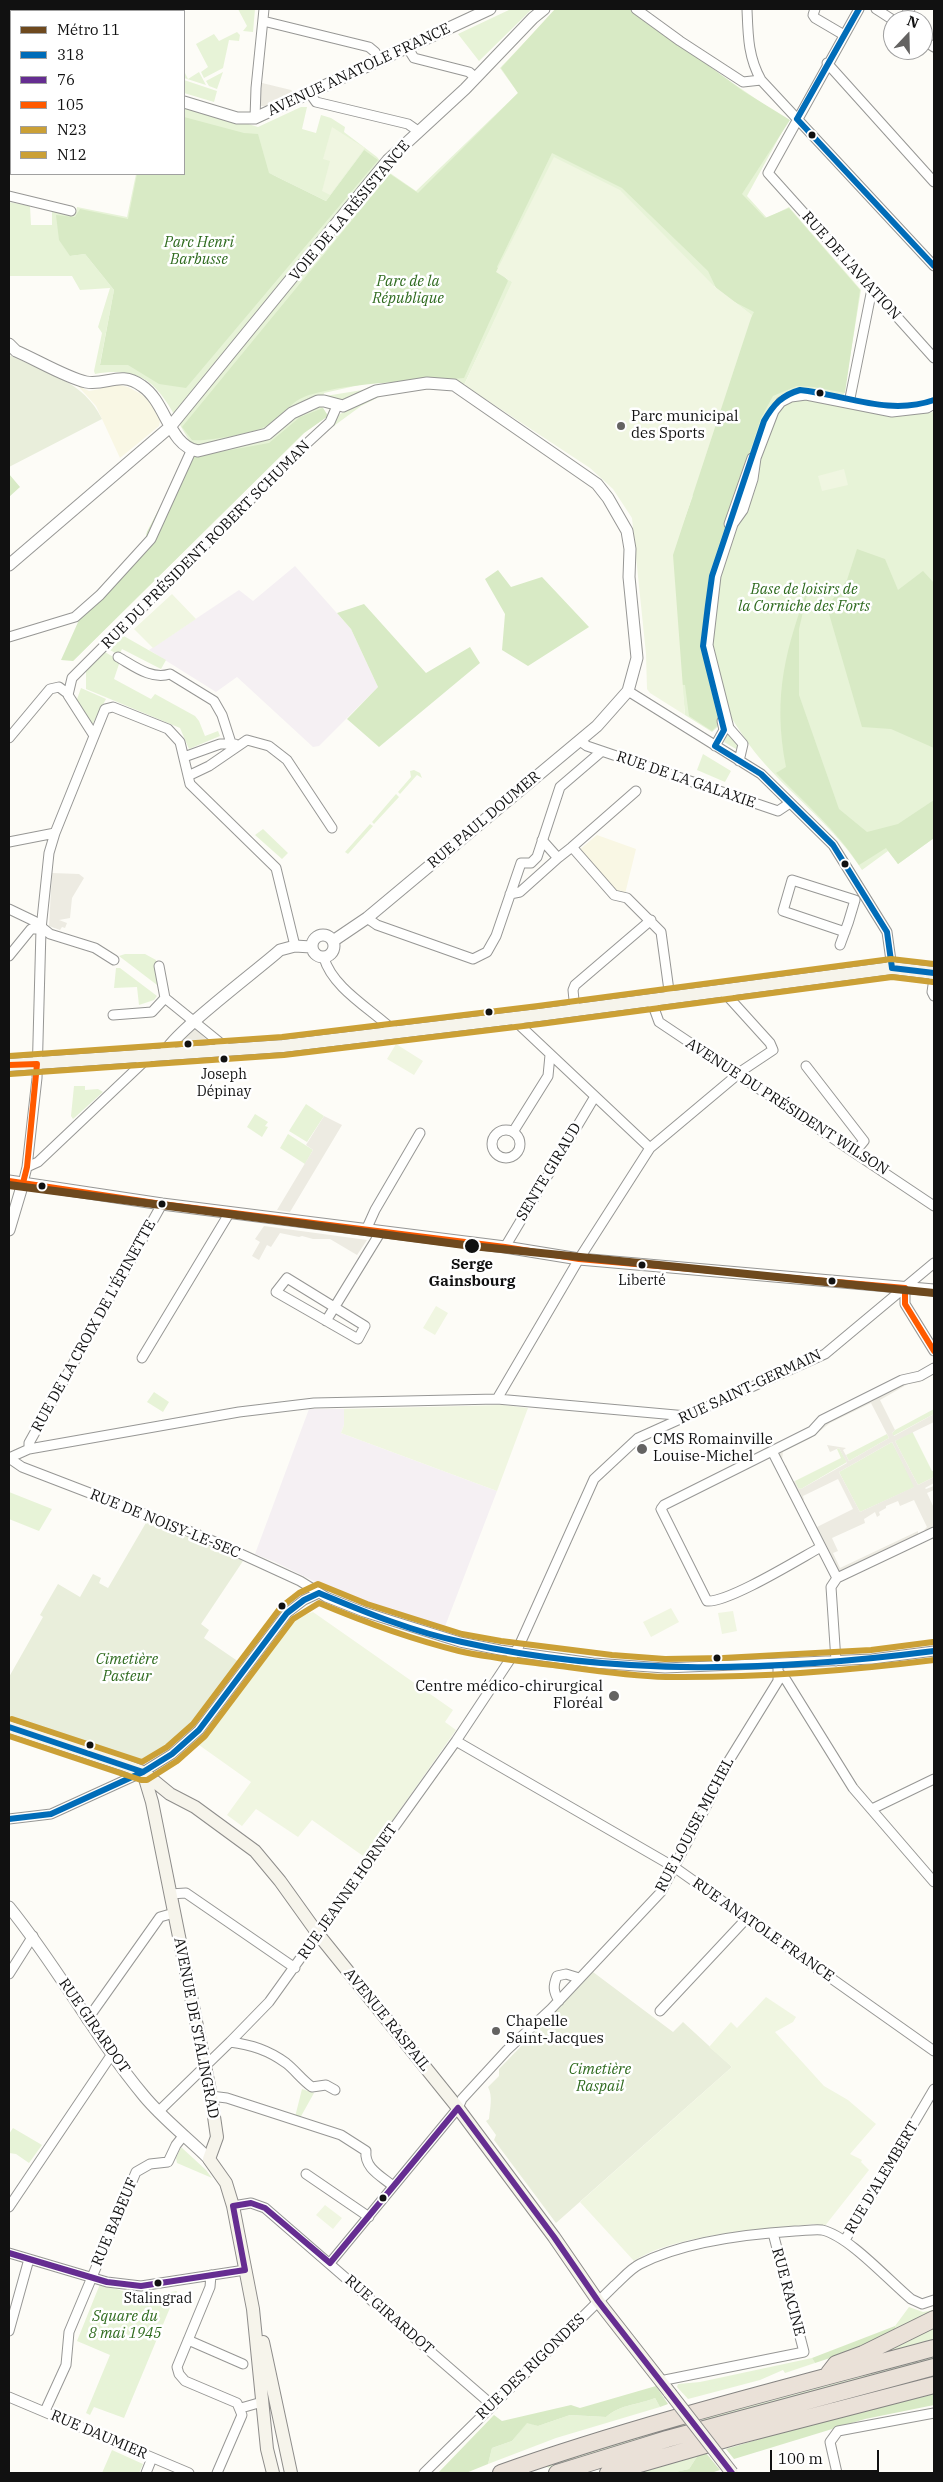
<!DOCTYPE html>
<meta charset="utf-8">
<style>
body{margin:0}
#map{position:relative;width:943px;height:2482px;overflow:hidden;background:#fdfcf7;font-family:"IBM Plex Serif",serif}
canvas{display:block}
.frame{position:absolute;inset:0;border:10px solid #111;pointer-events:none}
.legend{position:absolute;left:10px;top:10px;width:175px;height:165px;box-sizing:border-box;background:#fff;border:1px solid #a0a0a0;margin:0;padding:6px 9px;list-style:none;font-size:15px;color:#111}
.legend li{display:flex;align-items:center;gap:10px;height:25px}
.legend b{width:25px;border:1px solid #a0a0a0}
.north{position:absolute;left:883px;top:10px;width:50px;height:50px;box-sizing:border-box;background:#fff;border:1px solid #a0a0a0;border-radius:50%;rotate:21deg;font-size:14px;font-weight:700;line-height:20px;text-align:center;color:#111}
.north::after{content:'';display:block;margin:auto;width:18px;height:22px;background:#646362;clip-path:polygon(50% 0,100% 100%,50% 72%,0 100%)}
.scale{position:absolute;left:770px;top:2450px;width:109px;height:22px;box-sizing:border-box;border:2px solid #111;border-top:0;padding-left:6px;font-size:15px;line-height:18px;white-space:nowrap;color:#111;-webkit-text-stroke:4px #fff;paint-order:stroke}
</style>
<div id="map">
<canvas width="943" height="2482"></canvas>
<div class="frame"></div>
<ul class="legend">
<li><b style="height:6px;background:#6e491e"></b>Métro 11</li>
<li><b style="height:6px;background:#006cb8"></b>318</li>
<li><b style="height:6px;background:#652d91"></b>76</li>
<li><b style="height:6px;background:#ff5a00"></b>105</li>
<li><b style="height:6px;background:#cba036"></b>N23</li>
<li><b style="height:6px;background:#cba036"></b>N12</li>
</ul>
<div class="north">N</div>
<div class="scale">100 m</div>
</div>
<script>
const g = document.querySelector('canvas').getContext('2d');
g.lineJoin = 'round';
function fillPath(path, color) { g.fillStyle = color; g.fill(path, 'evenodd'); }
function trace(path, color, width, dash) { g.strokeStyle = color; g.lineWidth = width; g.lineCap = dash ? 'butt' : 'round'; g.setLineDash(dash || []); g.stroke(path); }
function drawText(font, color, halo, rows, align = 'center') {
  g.font = font + ' "IBM Plex Serif",serif'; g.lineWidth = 5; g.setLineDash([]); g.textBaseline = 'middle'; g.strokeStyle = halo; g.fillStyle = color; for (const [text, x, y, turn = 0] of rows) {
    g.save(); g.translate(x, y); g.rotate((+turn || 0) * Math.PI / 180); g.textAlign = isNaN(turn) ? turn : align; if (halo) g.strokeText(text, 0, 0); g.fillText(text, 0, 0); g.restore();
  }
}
const industrial = new Path2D(`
 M295,566L351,629L378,687L319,746L313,747L237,677L216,692L149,650L239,590L253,601Z
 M309,1409H344V1425L341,1433L497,1491L444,1629L332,1590L275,1562L255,1554Z`);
const farmland = new Path2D(`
 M115,384L128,387L141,394L150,402L160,421L159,426L120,458L96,406L77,385L89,391L100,389L101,386Z
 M597,835L636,849L625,894L615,891L579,850Z`);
const green = new Path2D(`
 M238,9H255L253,32L243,31L247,26Z
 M511,9H532L479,61L458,34Z
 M544,22L669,39L788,121L747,196L767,218L789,207L861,290L842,406L891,417L934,412V838L898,864L888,851L862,870C835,828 796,799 764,763C751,749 741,732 730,716L712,732L685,715L675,611L673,555L751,315L714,286L496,273L513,282L464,385L449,377L373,382L324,393L321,405L328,416L304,433L73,661L142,555L147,532L192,445C164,401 157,363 95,374L94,371L102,333L98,327L110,288L80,290L72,276H9V202L30,206L31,225H52V211L75,215L77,207L127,217L136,174H184V104L258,127L301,107H307L302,129L316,133L321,115L331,118L345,127L344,132L377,157L390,173L416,191L518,93L500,68ZM364,150L335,210L269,173L326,201ZM76,217L134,317L122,365L100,364L114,290L85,254L70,256Z
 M237,32L240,35L239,41L229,40L223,68L204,78L201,72L208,67L196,44L214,34L219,41Z
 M184,71L188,79L199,72L206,85L184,78Z
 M223,72L217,89L209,86L206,81Z
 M184,80L217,91L214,102L184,93Z
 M369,389L349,402L325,396Z
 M377,395L381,396L361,406L327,431L340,414Z
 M122,635L166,660L161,669L122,649L119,655L108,649Z
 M105,652L120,661L114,679L151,699L155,694L195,716L199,721L205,736L218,731L220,736L189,749L180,728L86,689V671Z
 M81,688L106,699L93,723H90L76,702Z
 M728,733L739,745L736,749L724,742Z
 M703,754L731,771L725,782L697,770Z
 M414,770L420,773L422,778L417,775L400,794L398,792L411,777L410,771Z
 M396,794L399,797L374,824L372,822Z
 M370,824L373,826L348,854L345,852Z
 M263,829L288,853L282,859L255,835Z
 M125,954H145L156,960L161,988L119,956Z
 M116,968H120L157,996L154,1000L139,1005L137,987L114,988Z
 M74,1086H85V1090L98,1089L103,1092L73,1119L71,1116Z
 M306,1104L324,1116L307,1142L289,1131Z
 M255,1114L268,1122L265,1126L268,1127L262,1137L247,1127Z
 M288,1134L313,1150L305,1164L280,1148Z
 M154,1392L169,1402L163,1412L147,1402Z
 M934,1409V1414L893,1436L892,1433L895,1430Z
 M912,1431L932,1471H934V1477L918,1485L895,1441Z
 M887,1434L889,1438L849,1461L846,1455Z
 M892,1442L915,1487L860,1512L839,1472Z
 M839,1448L847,1462L801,1489L798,1488L795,1481L841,1458L837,1449Z
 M9,1492L52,1509L39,1531L9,1519Z
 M302,2089L314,2093L300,2118L295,2117Z
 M13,2128L42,2145L29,2163L16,2154L9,2153V2134Z
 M181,2147L206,2170L212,2178L177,2163L176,2158Z
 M100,2284L143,2297L177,2291L124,2418L94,2407L90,2415L86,2413L110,2355L77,2341Z
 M909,2307L923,2312L934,2310V2312L895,2330V2326Z
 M934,2328V2339L885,2353V2351Z
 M934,2357V2359L704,2421L702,2419Z
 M812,2358L815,2363L785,2373L783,2370L760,2380L688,2399L677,2387L678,2384L700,2382Z
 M655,2398L660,2407L556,2438L488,2464L492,2448L512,2441L527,2422L538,2426L570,2415L606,2417C621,2404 638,2405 655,2398Z
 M684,2423L686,2426L548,2468L547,2466Z
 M112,2450L143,2464L139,2473H102Z
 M698,2455L689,2469L671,2473H636Z`);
const forest = new Path2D(`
 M555,9H632L743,91L790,120L742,194L765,218L789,208L860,290L845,393L814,387L797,386L773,396L761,418L709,575L701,646L718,720L717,726L712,731L689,716L685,685L670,684L671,555L693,496L668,483L754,312L719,294L708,271L622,188L552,153L497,267L508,281L464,378C414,382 357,381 309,395C290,401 282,417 266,426C254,433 205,442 192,440L182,427L390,174L418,193L518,93L501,68Z
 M184,117L244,133L258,134L269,173L326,201L364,150L378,160L186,388L159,384L128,365H100L114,290L85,254L70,256L59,240L56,215L75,217L80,209L128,219L137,174H184Z
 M323,408L328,416L304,433L73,661L61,660L79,620L141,557L147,532L186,458L269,443L300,417Z
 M9,474L20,487L9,497Z
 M857,549L885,559L898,590L923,571L934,583V748L891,729L862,727L827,607L847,580Z
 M498,570L511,587L542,577L589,627L528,666L502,650L505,614L485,579Z
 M810,582L799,629V695L839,809L867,832L898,824L934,800V838L898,864L886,848L859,865C837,831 805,803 776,773L786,767C772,695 786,648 810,582Z
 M364,604L426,673L470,647L480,663L379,747L347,719L378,687L351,629L337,613Z
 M895,2326V2330L845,2353L815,2363L812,2358Z
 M656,2386L668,2404L660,2407L655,2398C638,2405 621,2404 606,2417L570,2415L538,2426L527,2423L512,2441L492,2448L488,2464L466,2473H438L494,2415L502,2421L571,2405L580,2408Z
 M934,2394V2405L865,2419L734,2459L726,2449L817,2422Z
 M706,2453L720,2470L711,2473H671L689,2469L698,2455Z`);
const cemetery = new Path2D(`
 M9,355C45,372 84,381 102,419L9,467Z
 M147,1521L200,1541L243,1561L201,1624L209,1630L204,1638L239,1662C212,1699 188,1739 146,1762L9,1717V1677L43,1617L40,1615L58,1584L80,1597L93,1574L101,1578L99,1583L108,1588Z
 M593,1972L673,2032L683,2022L732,2067L556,2223L494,2140L496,2135L486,2121L489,2119C490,2108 493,2096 488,2087L499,2076V2069Z`);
const pitch = new Path2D(`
 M332,127L365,148L330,195L322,191L330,161L323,159Z
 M554,157L620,190L714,286L752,315L673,555L685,715L650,693L647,689L646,654L632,518L613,489L590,468L464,385L512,282L496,272Z
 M844,469L848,485L822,491L818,476Z
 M172,594L196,619L153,648L134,629Z
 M396,1044L423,1061L414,1075L387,1059Z
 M436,1306L448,1313L435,1335L423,1328Z
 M503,1405L528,1408L497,1491L341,1433L344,1425V1409Z
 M671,1608L679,1622L651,1637L643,1622Z
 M733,1611L737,1631L722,1634L718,1613Z
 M313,1612L453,1710L445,1722L456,1730L366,1858L312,1820L298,1837L256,1809L242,1826L227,1815L251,1782L199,1745L290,1620Z
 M766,1997L796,2017L793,2022L775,2032L824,2086L848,2100L876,2124L850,2154L862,2160L861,2162L869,2170L824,2227L814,2224C764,2229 675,2234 634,2261L580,2202L732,2067L709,2047L731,2022L737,2028Z
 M325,2205L342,2218L333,2229L316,2215Z`);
const plaza = new Path2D(`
 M258,82L291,90L294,93L266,106H261Z
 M52,873L79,874L84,878L72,898L70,918L59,920L67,923L65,928L62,927L60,930L49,926Z
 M196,1029L206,1039V1043L213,1042L215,1045L178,1047L177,1045L191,1030Z
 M324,1116L342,1125L290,1212L277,1210L313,1150L306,1145Z
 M264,1226L367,1240L357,1255L330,1239H313L302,1236L299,1237L280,1233L271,1247L267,1245L259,1260L252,1256L260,1242L255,1239Z
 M919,1379L921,1382L908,1384L880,1400L895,1430L892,1433L894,1436L934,1414V1422L895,1441L918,1485L934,1477V1483L925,1488L926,1489L934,1486V1490L927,1493L934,1508V1528L928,1531L924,1530L927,1527L914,1500L900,1506L898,1501L886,1506V1508L879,1512L880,1515L877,1517L875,1512L872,1514L864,1519L865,1523L832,1538L838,1551L833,1553L840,1568L918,1531V1536L838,1572L822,1540L816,1531L818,1530L817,1527L853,1509L838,1479L803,1496L804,1500L801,1502L784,1467L786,1465L793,1482L795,1481L798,1488L801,1489L847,1463L839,1448L830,1452L827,1445L846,1448L843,1450L849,1461L889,1438L871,1403L830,1423L811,1438L783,1452L782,1460L778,1457L779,1452L823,1424L886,1390ZM892,1442L914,1487L860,1512L839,1472Z`);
const minor = new Path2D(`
 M636,9L680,41L743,82L761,80
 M747,9C748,35 748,57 761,80L934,266
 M815,9L813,15L815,18L844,35
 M859,9L768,173L934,358
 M876,9L893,20
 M15,11L16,9
 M902,20L910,9
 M263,21L369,47L375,52L380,61
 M923,40L934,47
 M407,47L414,58L469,72L476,78
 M827,63L934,182
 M309,92L316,102L408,124L418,131
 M255,118L256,88L264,9
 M9,196L71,211
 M849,403L872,289
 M729,524L752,458
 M9,637L75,617L100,595L151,539L192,449
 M118,657C134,666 151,680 170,674L214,701L222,715L231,743
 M628,691L761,774L833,845L887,932L892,968
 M93,734L68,695L72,678L304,446L330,422L337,406
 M9,738L50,689L59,687L67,693
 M580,741L587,746L778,811L790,803
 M715,746L724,730L722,721
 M184,757L220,744H235
 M739,761L743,744L729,728L708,645L716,576L733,524L743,510L753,479L756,458L774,411L781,402L791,397L806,395L892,412L927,408L934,404
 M188,776L209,766L247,740L269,746L287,760L332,828
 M542,840L558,858L572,847L614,895L627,898L661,932L670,998
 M9,842L55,833
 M572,847L636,791
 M510,894L520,892L558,858
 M9,909L34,921L50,934L95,948L114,960
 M367,918L377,925L473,959L487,952L496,936L521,863H531L537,857L560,787L602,751
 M840,945C846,930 851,915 855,900L792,880L783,911L845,932
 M9,956L31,929H41
 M324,958C333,989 373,1010 395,1032
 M159,966L165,998L229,1050
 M934,978L932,992L934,996
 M651,1000L659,1022L934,1206
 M575,1010L573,990L575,985L651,920
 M113,1015L152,1012L165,998
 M512,1018L650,1148
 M806,1066L864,1141L855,1152
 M492 1144a14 14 0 1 1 28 0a14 14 0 1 1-28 0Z
 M513,1132L548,1076L550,1055
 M27,1167L38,1162L151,1055
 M23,1183L27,1167L37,1078L41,929L49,853L55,833L105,709L113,707L168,729L180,742L190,784L276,868L295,946
 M366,1230L375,1210L420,1133
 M505,1247L594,1098
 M287,1278L365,1326L358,1339L276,1292Z
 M905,1288V1304L934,1351
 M326,1321L380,1233
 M142,1358L230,1212
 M497,1399L579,1259L650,1148L743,1070L773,1050L770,1043L722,990
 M29,1449V1443L162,1204
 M772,1451L837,1578L831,1587L836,1661
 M9,1458L22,1467L204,1537L300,1581L326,1597L364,1612L460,1642L500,1650L593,1663L665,1668L872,1659L934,1651
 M9,1458L29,1449L239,1412L314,1403L497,1399L687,1416
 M821,1547C799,1559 728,1603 707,1601L661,1509L664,1505L812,1431L822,1420L902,1380L920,1376L934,1368
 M837,1578L934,1532
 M779,1673L786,1680L853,1788L934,1882
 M456,1741L674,1867L934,2051
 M872,1809L934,1779
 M9,1819L51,1814L143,1772L172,1754L199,1730L287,1613L304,1600L319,1593
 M170,1894L186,1893L295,1968
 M9,1974L33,1936
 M559,2001C553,1991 553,1986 557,1976L566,1974L579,1978
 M660,2011L747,1918
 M87,2020L160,1917L174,1913
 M230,2042C252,2045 268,2050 286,2063C295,2070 302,2080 312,2087L326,2085L335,2090
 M211,2096L227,2098L341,2135L366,2151C364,2168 381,2176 393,2186
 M158,2112L230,2042L269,2002L456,1741L519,1646L594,1479L638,1438L825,1354L934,1263
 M306,2174L369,2217
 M233,2206L251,2203L265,2208L492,2405
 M9,2207L112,2054
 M845,2240L934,2089
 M9,2253L107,2282L141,2286L245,2270
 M330,2263L458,2108L462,2099L507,2050L551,2009L661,1892L710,1799L725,1767L778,1681V1664
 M211,2275L210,2287L177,2367L179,2374L185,2381L237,2403L242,2415L217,2473
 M9,2331L29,2259
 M188,2340L243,2364
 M660,2381L804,2352L773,2233
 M9,2397L189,2473
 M241,2408L262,2402
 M45,2411L66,2365L69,2332L136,2172L150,2164L168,2162L176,2145L184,2135
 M146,2473L152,2458
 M424,2473L614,2286C622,2279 630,2269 640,2264C683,2242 747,2234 795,2231C803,2231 814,2229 822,2230C849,2236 888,2280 911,2299L922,2304L934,2300
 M837,2473L830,2442L838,2431L934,2413`);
const tertiary = new Path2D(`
 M9,72L11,51
 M184,102L237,118H255L490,9
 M9,344L16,351C35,359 67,378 86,382C107,386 120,370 142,386C166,402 169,446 198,451L267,434L292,413L318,401H324L343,406L376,391L427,383L454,385L597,484L608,498L627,531L630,549L629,577L637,658L628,691L597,726L367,918L333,941
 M9,565L170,427L388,160L465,89L533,18L544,9
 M312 946a11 11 0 1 1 22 0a11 11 0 1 1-22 0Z
 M164,1054C172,1034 259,969 280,950L295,946L311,947
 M9,1181L162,1204L505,1247L579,1259L934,1290
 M9,1230L23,1183
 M9,1907C58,1967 94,2036 144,2096C163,2119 188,2138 209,2159`);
const secondary = new Path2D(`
 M9,1065L283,1046L539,1015L892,968L934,973
 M9,1727L122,1764L143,1772L170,1794L195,1807L255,1851L280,1881L318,1934L458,2108L554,2237L598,2301L670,2393
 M143,1772L152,1802L211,2096L217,2137L209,2159L226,2183L233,2206L253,2309L267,2449L273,2473
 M263,2342L291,2473`);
const motorway = new Path2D(`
 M829,2373L836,2364L863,2354L934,2319
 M501,2473C643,2423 789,2387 934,2348
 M557,2473L667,2439L934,2367
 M608,2473L733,2437L934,2385`);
const secondaryBridge = new Path2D(`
 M670,2393L732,2473`);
const bus1 = new Path2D(`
 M797,119L934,266
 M797,119L859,9
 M892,968L887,932L833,845L761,774L715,746L724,730L703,646L708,605L712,576L764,421C773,405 782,395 800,390C846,395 889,416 934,400
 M892,968L934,973
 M319,1593C365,1612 413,1632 462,1642C617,1677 778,1671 934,1651
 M9,1727L143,1772
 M9,1819L51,1814L143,1772L172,1754L199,1730L287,1613L304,1600L319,1593`);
const bus2 = new Path2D(`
 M458,2108L554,2237L598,2301L732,2473
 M233,2206L251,2203L265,2208L330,2263
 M233,2206L245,2270
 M9,2253L107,2282L141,2286L245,2270
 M330,2263L458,2108`);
const bus3 = new Path2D(`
 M9,1065L37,1064L27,1167L23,1183
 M9,1181L162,1204L505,1247L579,1259L905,1288
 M905,1288V1304L934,1351`);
const bus4 = new Path2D(`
 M10,1074L284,1055L540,1024L892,977L933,982
 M9,1736L141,1780H147L177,1761L205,1736L293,1619L319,1603C364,1622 411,1639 459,1651C490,1658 521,1661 553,1665C590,1670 628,1676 666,1677C755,1678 846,1671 934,1660`);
const bus5 = new Path2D(`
 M9,1056L282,1037L538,1006L891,959L934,964
 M12,1719L142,1762L167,1747L193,1724L281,1607L299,1593L318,1584L367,1604L462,1634L501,1641L612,1655L665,1659L723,1658L871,1650L933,1642`);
const metro1 = new Path2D(`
 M9,1185L472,1246L934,1293`);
const markers = [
 [812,135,4.5,"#111"],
 [820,393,4.5,"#111"],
 [621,426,5,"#646362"],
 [845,864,4.5,"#111"],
 [489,1012,4.5,"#111"],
 [188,1044,4.5,"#111"],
 [224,1059,4.5,"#111"],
 [42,1186,4.5,"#111"],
 [162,1204,4.5,"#111"],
 [472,1246,8,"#111"],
 [642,1265,4.5,"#111"],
 [832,1281,4.5,"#111"],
 [642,1449,6,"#646362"],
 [282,1606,4.5,"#111"],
 [717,1658,4.5,"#111"],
 [614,1696,6,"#646362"],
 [90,1745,4.5,"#111"],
 [496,2031,5,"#646362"],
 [383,2198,4.5,"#111"],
 [158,2283,4.5,"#111"]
];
const busNames = [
 ["Joseph",224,1075],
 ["Dépinay",224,1092],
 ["Liberté",642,1281],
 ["Stalingrad",158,2299]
];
const streetNames = [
 ["AVENUE ANATOLE FRANCE",359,70,-25],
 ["VOIE DE LA RÉSISTANCE",350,211,-50],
 ["RUE DE L'AVIATION",851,266,48],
 ["RUE DU PRÉSIDENT ROBERT SCHUMAN",206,545,-45],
 ["RUE DE LA GALAXIE",686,780,19],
 ["RUE PAUL DOUMER",484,820,-40],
 ["AVENUE DU PRÉSIDENT WILSON",787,1107,33],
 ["SENTE GIRAUD",549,1172,-59],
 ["RUE DE LA CROIX DE L'ÉPINETTE",94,1326,-61],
 ["RUE SAINT-GERMAIN",750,1387,-25],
 ["RUE DE NOISY-LE-SEC",165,1524,22],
 ["RUE LOUISE MICHEL",695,1825,-62],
 ["RUE JEANNE HORNET",348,1892,-55],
 ["RUE ANATOLE FRANCE",763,1930,35],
 ["AVENUE RASPAIL",387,2020,51],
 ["RUE GIRARDOT",94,2026,55],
 ["AVENUE DE STALINGRAD",196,2028,79],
 ["RUE D'ALEMBERT",882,2178,-59],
 ["RUE BABEUF",115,2222,-67],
 ["RUE RACINE",788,2292,75],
 ["RUE GIRARDOT",389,2315,41],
 ["RUE DES RIGONDES",531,2367,-44],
 ["RUE DAUMIER",99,2435,23]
];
const parkNames = [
 ["Parc Henri",199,243],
 ["Barbusse",199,260],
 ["Parc de la",408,282],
 ["République",408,299],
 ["Base de loisirs de",804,590],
 ["la Corniche des Forts",804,607],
 ["Cimetière",127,1660],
 ["Pasteur",127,1677],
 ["Cimetière",600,2070],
 ["Raspail",600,2087],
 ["Square du",125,2317],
 ["8 mai 1945",125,2334]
];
const poiNames = [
 ["Parc municipal",631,417],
 ["des Sports",631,434],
 ["CMS Romainville",653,1440],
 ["Louise-Michel",653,1457],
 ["Centre médico-chirurgical",603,1687,"right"],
 ["Floréal",603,1704,"right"],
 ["Chapelle",506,2022],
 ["Saint-Jacques",506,2039]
];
const stopNames = [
 ["Serge",472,1265],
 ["Gainsbourg",472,1282]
];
fillPath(industrial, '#f5f0f3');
fillPath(farmland, '#f9f7e4');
fillPath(green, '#e7f3d7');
fillPath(forest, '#d8eac5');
fillPath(cemetery, '#e9eedb');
fillPath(pitch, '#f0f6e1');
fillPath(plaza, '#edebe2');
trace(minor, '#979795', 11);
trace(tertiary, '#979795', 13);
trace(secondary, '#8e8d8b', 14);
trace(motorway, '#858482', 18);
trace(minor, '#fffffe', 9);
trace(tertiary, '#fffffe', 11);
trace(secondary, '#f6f4eb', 12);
trace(motorway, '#eae1d8', 16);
trace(secondaryBridge, '#8e8d8b', 14, []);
trace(secondaryBridge, '#f6f4eb', 12);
trace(bus1, '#006cb8', 6);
trace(bus2, '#652d91', 6);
trace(bus3, '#ff5a00', 6);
trace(bus4, '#cba036', 6);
trace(bus5, '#cba036', 6);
trace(metro1, '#6e491e', 8);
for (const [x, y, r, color] of markers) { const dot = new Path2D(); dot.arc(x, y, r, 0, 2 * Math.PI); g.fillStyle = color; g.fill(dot); trace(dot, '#fff', 2); }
drawText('14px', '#111', '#fff', busNames);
drawText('15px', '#111', '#fff', streetNames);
drawText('italic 15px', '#2f6b1f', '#fff', parkNames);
drawText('15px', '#111', '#fff', poiNames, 'left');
drawText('bold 15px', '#111', '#fff', stopNames);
</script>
